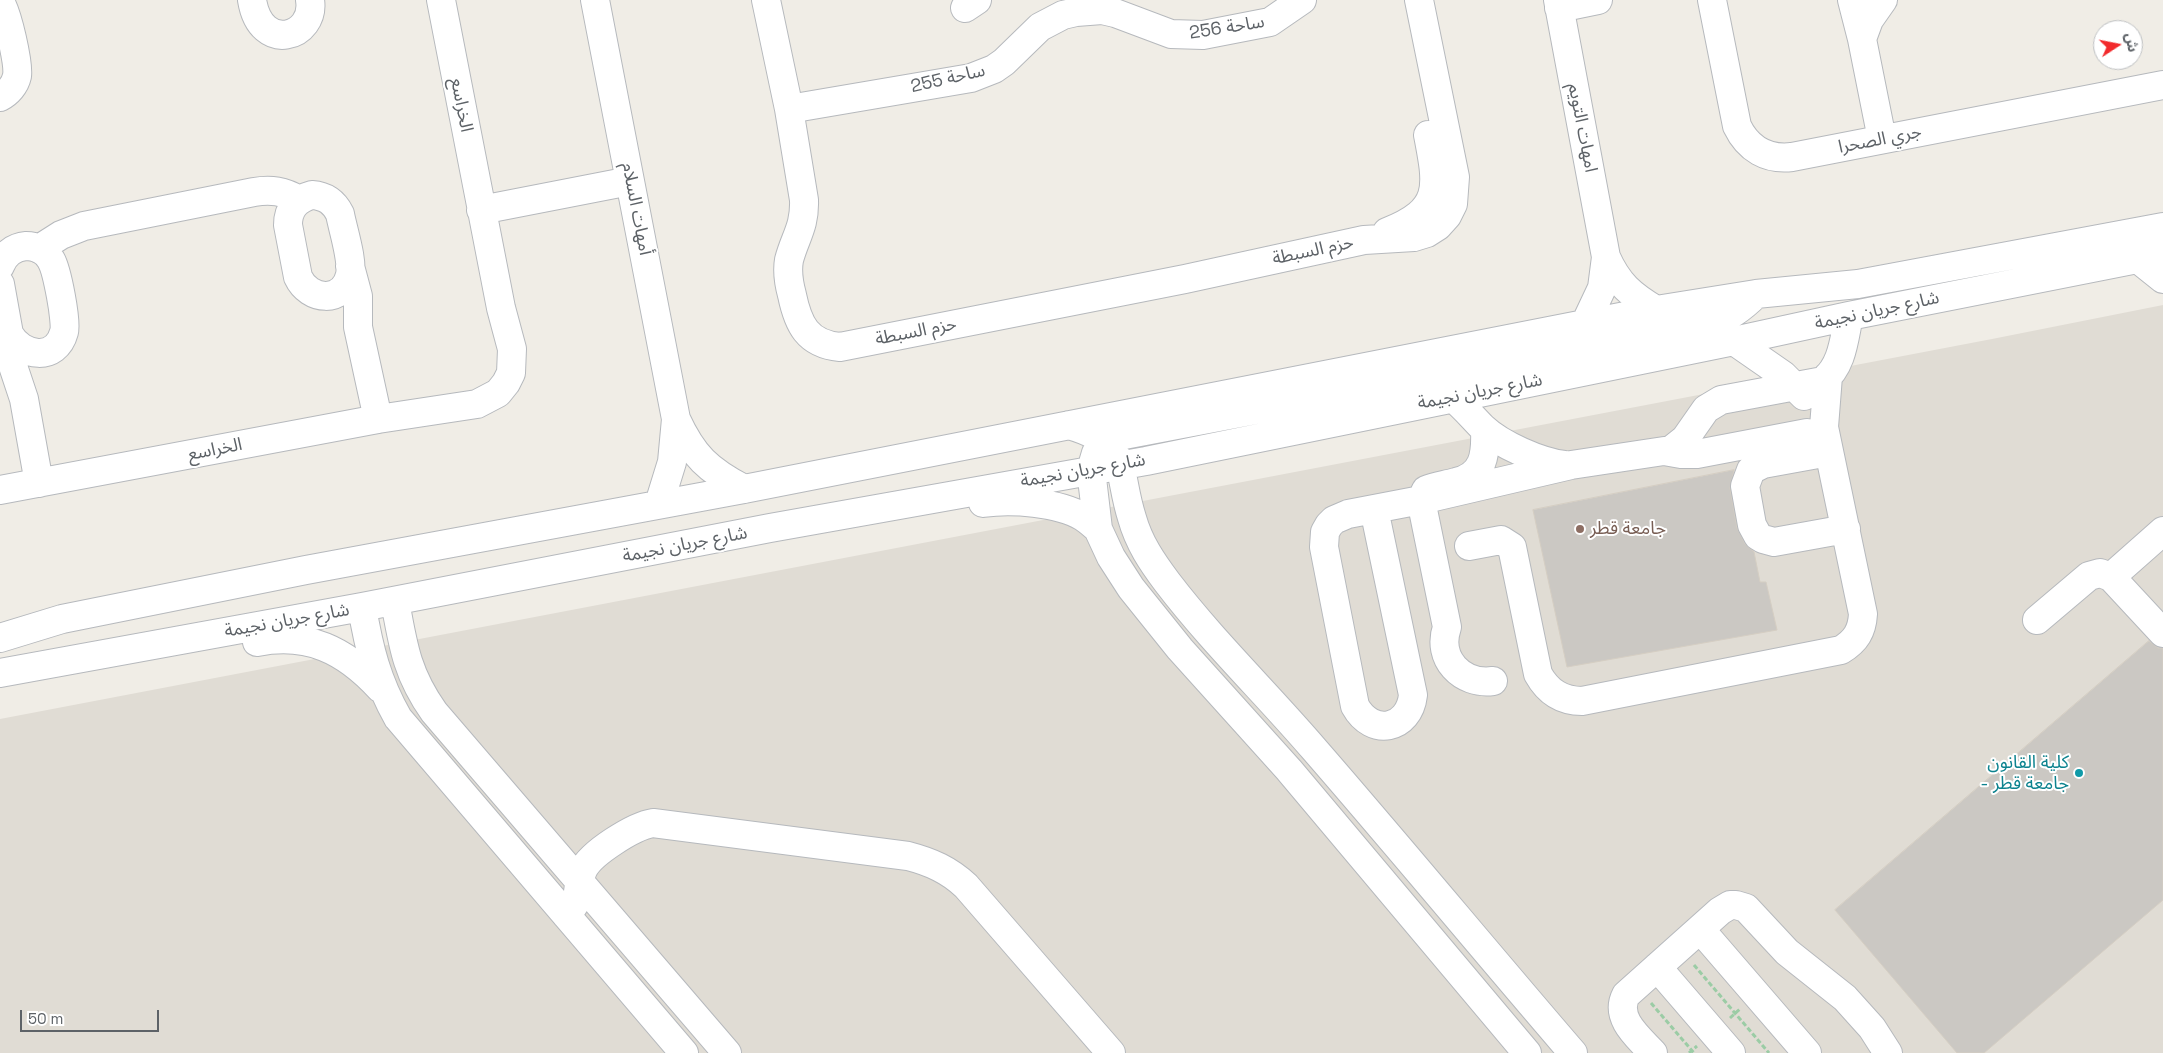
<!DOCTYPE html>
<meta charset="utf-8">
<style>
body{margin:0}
#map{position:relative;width:2163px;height:1053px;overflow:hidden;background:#f0ede6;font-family:"Space Grotesk","Noto Sans Arabic",sans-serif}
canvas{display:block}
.north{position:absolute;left:2093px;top:20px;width:50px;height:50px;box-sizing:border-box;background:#fff;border:1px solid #bec0c2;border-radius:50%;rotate:79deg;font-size:14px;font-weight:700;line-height:20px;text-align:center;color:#5d6267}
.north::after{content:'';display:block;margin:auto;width:18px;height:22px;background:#f22a2c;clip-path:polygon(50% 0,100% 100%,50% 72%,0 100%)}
.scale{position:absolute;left:20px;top:1010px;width:139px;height:22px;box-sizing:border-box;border:2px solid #5d6267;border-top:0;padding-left:6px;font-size:15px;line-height:18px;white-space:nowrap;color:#5d6267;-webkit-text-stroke:4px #fff;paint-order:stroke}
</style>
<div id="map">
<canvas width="2163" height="1053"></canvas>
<div class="north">ش</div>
<div class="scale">50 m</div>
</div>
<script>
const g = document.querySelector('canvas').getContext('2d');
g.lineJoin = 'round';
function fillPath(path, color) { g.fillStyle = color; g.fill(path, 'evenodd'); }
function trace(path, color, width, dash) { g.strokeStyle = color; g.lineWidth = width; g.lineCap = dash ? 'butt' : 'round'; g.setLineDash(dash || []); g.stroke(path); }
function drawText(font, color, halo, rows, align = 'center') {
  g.font = font + ' "Space Grotesk","Noto Sans Arabic",sans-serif'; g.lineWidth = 4; g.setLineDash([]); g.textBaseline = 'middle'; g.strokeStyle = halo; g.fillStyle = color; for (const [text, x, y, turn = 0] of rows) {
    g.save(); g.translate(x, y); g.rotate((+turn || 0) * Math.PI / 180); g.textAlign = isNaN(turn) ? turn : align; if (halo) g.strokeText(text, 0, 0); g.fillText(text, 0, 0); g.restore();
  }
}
const education = new Path2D(`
 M2163,305V1053H0V719L1992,339Z`);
const building = new Path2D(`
 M1734,470L1730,488L1737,528L1745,544L1754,552L1760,582H1766L1777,630L1567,667L1533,510Z
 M2149,641L2158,648H2163V900L1984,1053H1957L1835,910Z`);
const path = new Path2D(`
 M1694,965L1769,1053
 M1651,1003L1694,1053
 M1730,1018L1740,1009
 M1689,1053L1697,1046`);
const minor = new Path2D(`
 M252,0C261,55 316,37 310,0
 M595,0L676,419C693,456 708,470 744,489
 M766,0L789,109L804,200C805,227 795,237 789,260C787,271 789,284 792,295C798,324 807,344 840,347L1185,279L1364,240L1414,237L1427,233L1438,226L1447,216L1453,204L1455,177L1419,0
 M1558,0L1606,257C1618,284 1631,295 1656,310
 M1712,0L1737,126C1748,149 1767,160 1792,157L2163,85
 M1852,0L1862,39L1882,139
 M0,2C7,11 19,64 17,76C15,85 8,93 0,97
 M965,8L977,0
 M1559,8L1598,0
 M1862,39L1869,20L1883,0
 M789,109L971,78L994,69L1004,62L1040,27L1063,15L1076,12L1102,10L1115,13L1171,34L1203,35L1270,22L1302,0
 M312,195C326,196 334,202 340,214C343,230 353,260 350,275C343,304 309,301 298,277L288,225C288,208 297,199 312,195Z
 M481,210L630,181
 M1387,232C1443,210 1438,187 1428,135
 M39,249L61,235L84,226L254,192C271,189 284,191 299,200
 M2138,259L2163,279
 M0,266C4,255 14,247 26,246C36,246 46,251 51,260C57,270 67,322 64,332C56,362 22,357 9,334
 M350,266L358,296V327L378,419
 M0,284L9,334L11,360L24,399L39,483
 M1585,324L1602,288L1606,257
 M1734,341L1783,375L1804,396
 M1453,398C1464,407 1473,418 1483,428C1501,445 1540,462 1564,465
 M1069,425C1131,443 1116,468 1132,518C1139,543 1152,562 1167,582C1212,641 1266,693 1314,749C1401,849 1486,952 1573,1053
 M1485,430C1486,454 1484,476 1456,482C1446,485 1435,486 1426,490L1421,500L1447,627C1436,659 1462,685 1493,681
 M1103,439L1708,324C1728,318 1741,309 1756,294
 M1670,451L1685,439L1706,409L1721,400L1823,381C1843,365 1844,338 1849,316
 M1829,452L1763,464L1751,470L1745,486L1752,525L1758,536L1763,539L1774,542L1846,529
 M1096,453L1091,470L1098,529L1111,557L1131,588L1180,649L1289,770L1527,1053
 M0,490L378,419L477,404L498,393L506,383L511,373L512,349L501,308L441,0
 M983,503C1011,499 1058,502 1083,517C1088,520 1093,525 1098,529
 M659,504L672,462L676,419
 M1374,509L1413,695C1409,730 1372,737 1355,706L1324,547L1325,532L1329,525L1334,520L1348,514L1421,500L1571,465L1664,451L1681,454H1697L1807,433
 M1469,546L1501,540L1512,547L1538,674C1548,692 1562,701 1582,701L1841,650C1856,641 1862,631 1863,614L1824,427L1828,376
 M2111,577L2163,531
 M395,601C403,646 407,674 434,712L727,1053
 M362,607C369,649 377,681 398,718L684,1053
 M2037,620L2089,576L2100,573L2111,577L2163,633
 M0,638L62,619L306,570L744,489L1656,310L1756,294L1858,284L2163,227
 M257,642C308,632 345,650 380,688
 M0,673L362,607L770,528L1146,461L1734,341L1849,316L2163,254
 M566,915C583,899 575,888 583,870C591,853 634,826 653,823L908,856C931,862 949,870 966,886L1111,1053
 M1700,929L1807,1053
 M1657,967L1731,1053
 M1653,1053C1638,1037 1614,1018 1626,995L1720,911L1730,905H1736L1746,908L1787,952L1845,998L1872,1028L1888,1053`);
const markers = [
 [1580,529,5,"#8d6e63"],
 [2079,773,5,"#0f9aa8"]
];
const streetNames = [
 ["ساحة 256",1227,28,-9],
 ["ساحة 255",948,79,-13],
 ["الخراسع",461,105,79],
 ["امهات التويم",1582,128,79],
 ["جري الصحرا",1880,140,-11],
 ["أمهات السلام",636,209,79],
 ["حزم السبطة",1313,251,-12],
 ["شارع جريان نجيمة",1877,311,-12],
 ["حزم السبطة",916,332,-11],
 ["شارع جريان نجيمة",1480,392,-11],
 ["الخراسع",215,450,-11],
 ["شارع جريان نجيمة",1083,471,-10],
 ["شارع جريان نجيمة",685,545,-11],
 ["شارع جريان نجيمة",287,621,-10]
];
const educationNames = [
 ["جامعة قطر",1590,529]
];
const cultureNames = [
 ["كلية القانون",2069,763],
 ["- جامعة قطر",2069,784]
];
fillPath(education, '#e0dcd4');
fillPath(building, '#cbc8c3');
trace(building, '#d5cec3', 1);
trace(minor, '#b6b9bd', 30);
trace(path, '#9bcca5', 3, [5, 2.5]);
trace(minor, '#fff', 28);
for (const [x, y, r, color] of markers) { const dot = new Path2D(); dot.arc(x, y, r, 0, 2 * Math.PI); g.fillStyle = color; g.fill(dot); trace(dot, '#fff', 2); }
drawText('18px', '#5d6267', '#fff', streetNames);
drawText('18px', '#785e54', '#fff', educationNames, 'left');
drawText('18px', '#0d838f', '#fff', cultureNames, 'right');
</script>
